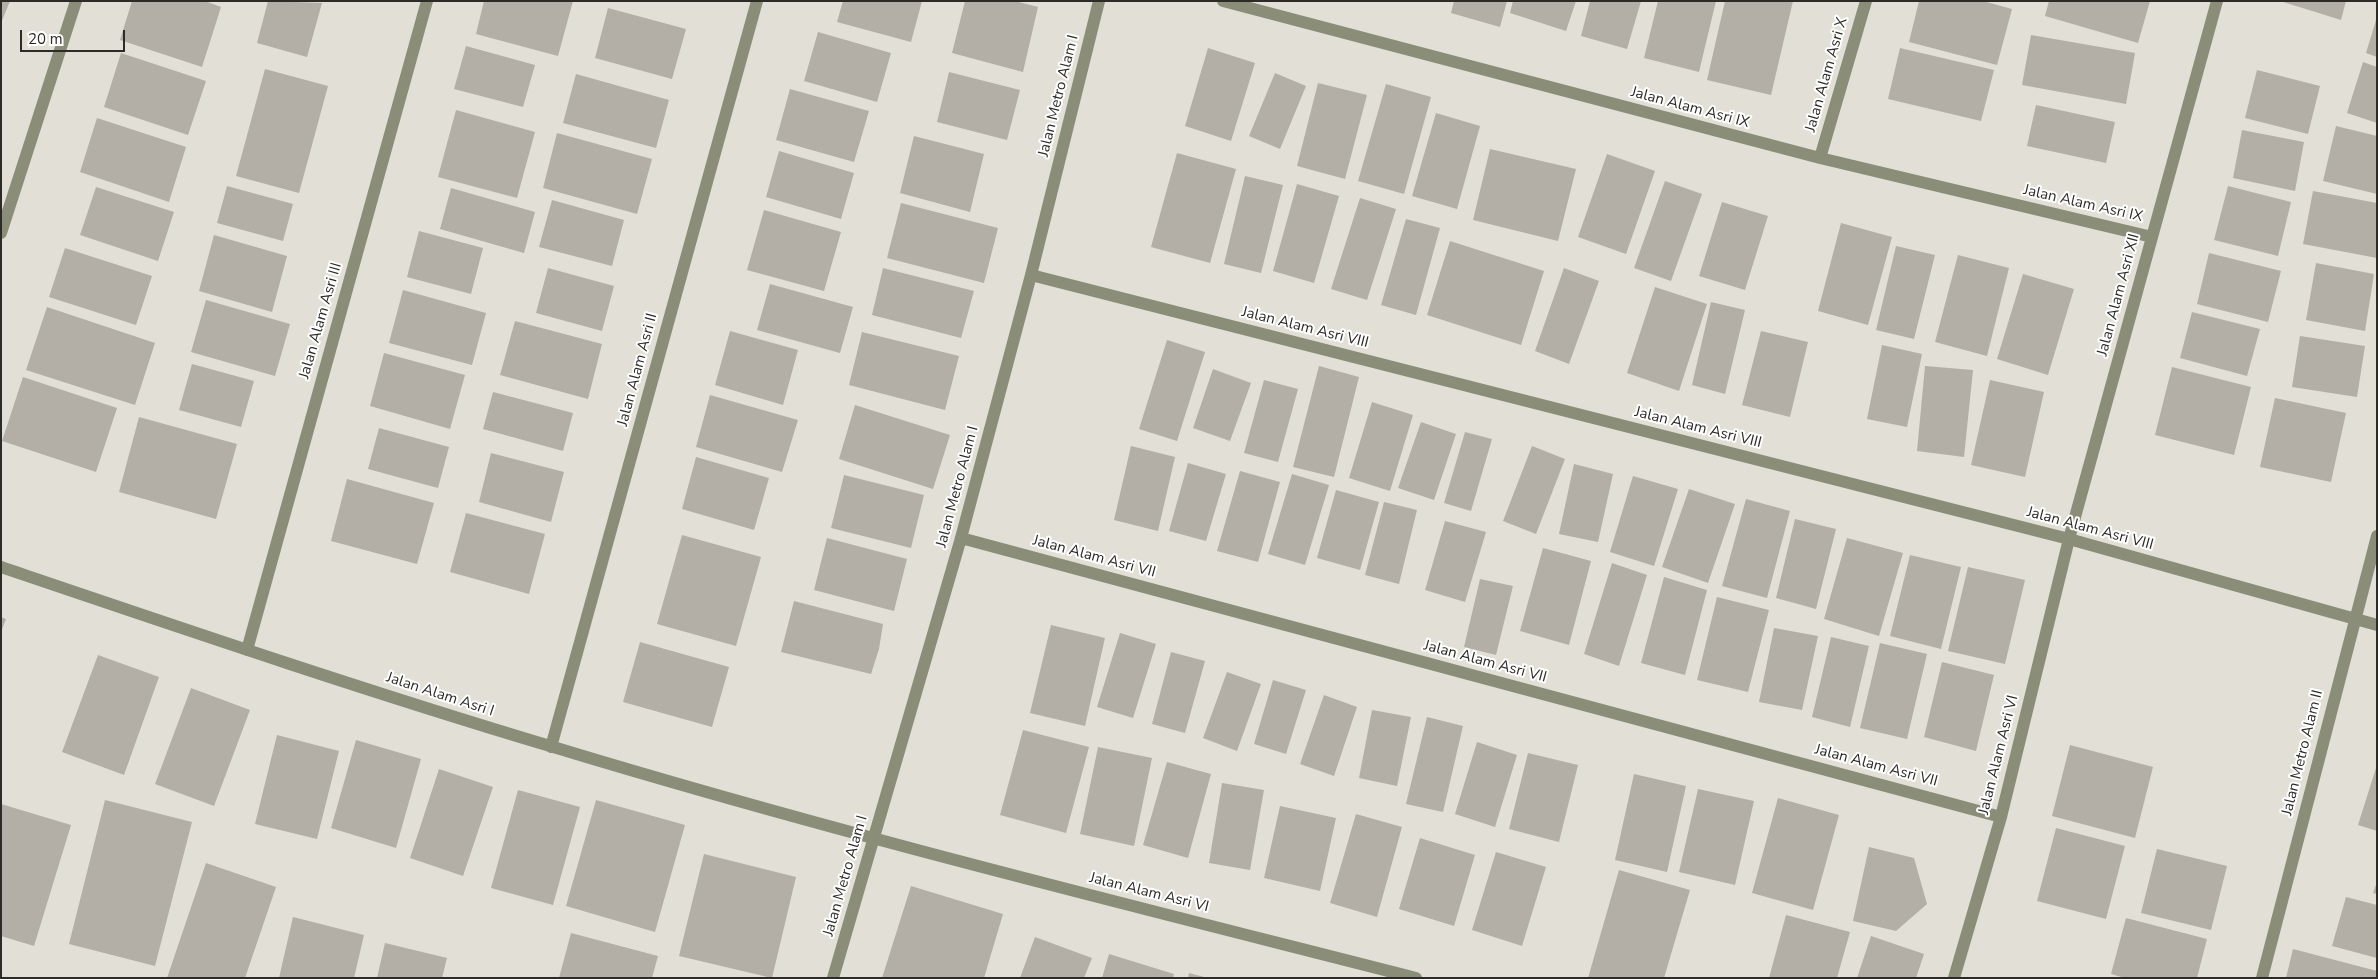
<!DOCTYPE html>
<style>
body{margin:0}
#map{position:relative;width:2378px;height:979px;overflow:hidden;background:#e2e0d6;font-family:"Nunito Sans",sans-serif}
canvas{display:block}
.frame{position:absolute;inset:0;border:2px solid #2c2b28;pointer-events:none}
.scale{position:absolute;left:20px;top:30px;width:105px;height:22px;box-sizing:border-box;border:2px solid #2c2b28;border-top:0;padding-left:6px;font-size:15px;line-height:18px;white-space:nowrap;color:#2c2b28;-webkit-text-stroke:4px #fff;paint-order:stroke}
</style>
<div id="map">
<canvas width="2378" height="979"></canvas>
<div class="frame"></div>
<div class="scale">20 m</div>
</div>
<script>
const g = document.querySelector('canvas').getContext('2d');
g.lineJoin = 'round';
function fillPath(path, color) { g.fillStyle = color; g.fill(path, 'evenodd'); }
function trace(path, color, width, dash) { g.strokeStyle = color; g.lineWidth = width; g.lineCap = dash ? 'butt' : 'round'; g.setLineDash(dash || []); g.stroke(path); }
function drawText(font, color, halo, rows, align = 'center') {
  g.font = font + ' "Nunito Sans",sans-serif'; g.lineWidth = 4; g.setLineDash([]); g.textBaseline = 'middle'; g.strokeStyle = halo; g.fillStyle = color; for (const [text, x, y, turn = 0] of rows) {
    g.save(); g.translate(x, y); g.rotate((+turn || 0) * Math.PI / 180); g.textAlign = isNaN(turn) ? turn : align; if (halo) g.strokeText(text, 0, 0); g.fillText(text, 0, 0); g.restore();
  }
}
const building = new Path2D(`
 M1,1H10L1,23Z
 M132,1H205L221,7L202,67L120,40Z
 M268,1L322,3L307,57L257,43Z
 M484,1H573L558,56L476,34Z
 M843,1H922L911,42L837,22Z
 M965,1H1015L1038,7L1023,72L952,53Z
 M1454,1H1507L1500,27L1451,13Z
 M1513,1H1576L1566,31L1510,13Z
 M1590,1H1641L1627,49L1581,36Z
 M1658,1H1716L1699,72L1644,58Z
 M1725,1H1793L1771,95L1707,80Z
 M1919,1H1983L2012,9L1997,65L1909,42Z
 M2049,1H2150L2138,43L2045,16Z
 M2280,1H2346L2341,20Z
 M608,8L686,29L672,79L595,58Z
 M2376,20H2377V57L2366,53Z
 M818,32L891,53L877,102L804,81Z
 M2031,35L2135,53L2126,104L2022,85Z
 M466,46L535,65L523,107L454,89Z
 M1208,48L1255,63L1231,141L1185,126Z
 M1900,48L1994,70L1981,121L1888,99Z
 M121,53L206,81L188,135L104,107Z
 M2363,62L2377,67V123L2347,113Z
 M265,69L328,86L299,193L236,176Z
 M2257,70L2320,86L2308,134L2245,118Z
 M949,72L1020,90L1007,140L937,122Z
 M1275,73L1306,86L1280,149L1249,136Z
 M576,74L669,100L656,148L563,123Z
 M1318,83L1367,95L1345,179L1297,166Z
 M1386,84L1431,97L1404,194L1358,181Z
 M790,89L869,111L854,162L776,140Z
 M2036,105L2115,122L2106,163L2027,146Z
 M456,110L535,132L517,198L438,177Z
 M1436,113L1480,126L1457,209L1412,196Z
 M97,118L186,147L169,202L80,172Z
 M2336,126L2377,136V194L2323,181Z
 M2242,130L2304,142L2295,191L2233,178Z
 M557,133L652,159L637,214L543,188Z
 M914,136L984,154L970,212L900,193Z
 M1490,149L1576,169L1558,241L1473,220Z
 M779,151L854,173L841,219L766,197Z
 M1177,153L1236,169L1210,263L1151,247Z
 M1607,154L1655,171L1626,254L1578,237Z
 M1245,176L1283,185L1261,273L1224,264Z
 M1665,181L1702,194L1671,281L1634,268Z
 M1297,184L1339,196L1314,283L1273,271Z
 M227,186L293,204L283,241L217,223Z
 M2228,186L2291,202L2278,256L2214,240Z
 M96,187L174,212L158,261L80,235Z
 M451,188L535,212L524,253L440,229Z
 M2313,191L2377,203V258L2303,244Z
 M1360,198L1396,209L1367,300L1331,289Z
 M552,200L624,220L612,266L539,247Z
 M1722,202L1768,216L1745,290L1699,276Z
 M901,203L998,228L984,283L887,258Z
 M764,210L841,232L824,291L747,270Z
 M1406,219L1440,228L1416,315L1381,305Z
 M1841,223L1892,237L1868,325L1818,311Z
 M419,231L483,248L471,294L407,277Z
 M214,235L287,256L272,312L199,291Z
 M1450,241L1544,271L1521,345L1427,315Z
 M1896,246L1935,255L1914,339L1876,330Z
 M65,248L152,276L136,325L49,297Z
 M2209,253L2281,271L2268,322L2197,304Z
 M1958,255L2009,268L1987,356L1935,342Z
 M2316,263L2374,274L2365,331L2306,320Z
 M548,268L614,286L602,331L536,313Z
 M883,268L974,291L961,338L872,315Z
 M1564,268L1599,281L1569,364L1535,351Z
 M2023,274L2074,289L2048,375L1997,359Z
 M770,284L853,307L840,353L757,330Z
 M1655,287L1707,304L1679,391L1627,373Z
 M403,290L486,313L472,365L389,343Z
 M206,300L290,324L275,376L191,352Z
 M1711,302L1745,310L1725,394L1692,385Z
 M47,307L155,343L135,405L26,370Z
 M2192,312L2260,329L2247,376L2180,358Z
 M515,321L602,344L588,399L500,375Z
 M730,331L798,350L783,405L715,385Z
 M1761,331L1808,342L1790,417L1742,405Z
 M862,332L959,356L945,410L849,385Z
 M2300,336L2365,346L2357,397L2292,387Z
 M1167,340L1205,352L1177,441L1139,429Z
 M1882,345L1922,354L1907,427L1867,419Z
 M384,353L465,375L450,429L370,406Z
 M192,364L254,381L241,427L179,410Z
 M1319,366L1359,377L1334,477L1293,467Z
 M1925,366L1973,370L1964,457L1917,451Z
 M2172,367L2251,387L2234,455L2155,435Z
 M1213,369L1251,383L1230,441L1193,428Z
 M23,377L117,408L96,472L2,441Z
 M1264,380L1298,389L1278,462L1244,453Z
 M1990,380L2044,392L2025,477L1971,465Z
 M493,392L573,413L563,451L483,429Z
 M710,395L798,420L782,472L696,447Z
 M2275,398L2346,413L2331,482L2260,467Z
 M1372,402L1413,415L1390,491L1349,478Z
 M855,405L950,435L933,489L839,459Z
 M139,417L237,444L216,519L119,492Z
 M1421,422L1456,434L1434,500L1398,488Z
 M379,428L449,447L438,488L368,469Z
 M1465,432L1492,439L1471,511L1444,503Z
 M1131,446L1175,457L1158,531L1114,520Z
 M1532,446L1565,459L1536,534L1503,521Z
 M491,453L564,472L551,522L479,502Z
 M696,457L769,478L754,530L682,509Z
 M1188,463L1226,474L1206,541L1169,531Z
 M1574,464L1613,474L1598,542L1559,534Z
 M1240,471L1280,482L1258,562L1217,551Z
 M1292,474L1329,485L1305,565L1268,554Z
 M844,475L924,495L911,548L831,528Z
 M1633,476L1678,489L1654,566L1610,552Z
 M347,479L434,503L417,564L331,541Z
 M1689,489L1735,504L1708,583L1662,567Z
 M1336,490L1379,502L1360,570L1317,558Z
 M1746,499L1790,511L1767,598L1722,586Z
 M1384,502L1417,510L1399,584L1365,575Z
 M466,513L545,534L529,594L450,572Z
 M1795,519L1836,529L1816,609L1776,598Z
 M1445,521L1486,532L1465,602L1425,590Z
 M682,535L761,557L736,646L657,624Z
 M827,538L907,559L894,611L814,590Z
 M1847,538L1903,553L1879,636L1824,619Z
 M1543,548L1591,561L1569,645L1520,631Z
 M1910,555L1961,567L1941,649L1890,636Z
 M1612,563L1647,575L1619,666L1584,654Z
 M1968,567L2025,580L2005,664L1948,651Z
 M1664,577L1707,590L1685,675L1641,663Z
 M1480,579L1513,586L1496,655L1464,647Z
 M1717,597L1769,610L1748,692L1697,680Z
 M794,601L883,624L879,649L871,674L781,652Z
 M1,617L6,619L1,632Z
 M1051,625L1105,638L1085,726L1030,713Z
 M1774,628L1818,636L1802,710L1759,702Z
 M1120,633L1156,644L1133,718L1097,707Z
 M1831,637L1869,646L1850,727L1812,717Z
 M640,642L729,667L712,727L623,702Z
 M1880,643L1927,654L1907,739L1860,728Z
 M1171,652L1205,661L1185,733L1152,724Z
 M98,655L159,677L124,775L62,752Z
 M1942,662L1994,675L1976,751L1924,737Z
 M1227,672L1261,684L1237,751L1203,738Z
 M1273,680L1306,690L1286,754L1254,744Z
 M191,688L250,710L214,806L155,784Z
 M1324,695L1357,707L1334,776L1300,764Z
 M1372,710L1411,717L1397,786L1359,778Z
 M1427,717L1463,726L1443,812L1406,804Z
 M1023,730L1089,747L1066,833L1000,815Z
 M277,735L339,751L317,839L255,824Z
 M356,740L421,759L396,848L331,828Z
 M1477,742L1517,755L1495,827L1455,814Z
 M2070,745L2153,767L2135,838L2052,816Z
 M1098,747L1152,758L1134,846L1080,834Z
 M1528,753L1578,765L1559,842L1509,829Z
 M1167,762L1211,774L1188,858L1143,845Z
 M2376,768H2377V831L2358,825Z
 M439,769L493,787L463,876L410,858Z
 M1634,774L1686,786L1667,872L1615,860Z
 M1222,783L1264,790L1250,870L1209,863Z
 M1698,789L1754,801L1735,885L1679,872Z
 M518,790L580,807L553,905L491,888Z
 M1778,798L1839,815L1813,910L1752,893Z
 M105,800L192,822L155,966L69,944Z
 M596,800L685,825L655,932L566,906Z
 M1,804L71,825L34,946L1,936Z
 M1280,806L1336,818L1320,891L1264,878Z
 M1356,814L1402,827L1377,917L1330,903Z
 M2056,828L2125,846L2106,919L2037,901Z
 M1420,838L1475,855L1454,926L1399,909Z
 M1869,847L1914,858L1927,904L1896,931L1853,921Z
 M2157,849L2227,866L2211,930L2141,913Z
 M1496,852L1546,867L1522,946L1472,930Z
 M704,854L796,877L772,978L679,956Z
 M206,863L276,887L245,978H167Z
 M1619,870L1690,890L1664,978H1588Z
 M2377,882V894L2373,893Z
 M911,886L1003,914L984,978H882Z
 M2346,897L2377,905V958L2332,946Z
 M1786,915L1850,932L1837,978H1769Z
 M293,917L364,935L354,978H279Z
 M2126,918L2207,939L2197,978H2125L2111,974Z
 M571,933L658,956L652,978H559Z
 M1871,936L1924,954L1916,978H1857Z
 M1035,937L1092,958L1084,978H1020Z
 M385,943L447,958L442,978H377Z
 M2293,949L2377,971V978H2286Z
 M1109,954L1174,974L1173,978H1102Z
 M1189,973L1204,977V978H1188Z`);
const minor = new Path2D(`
 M1223,1L1820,158L2152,237
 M1820,158L1866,1
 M1,233L76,1
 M1031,275L2069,539L2377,625
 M961,538L2001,817
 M1,567C184,629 366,691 550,746C836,833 1126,904 1416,978
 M247,650L427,1
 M551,747L757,1
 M833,978L961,538L1031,275L1099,1
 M1954,978L2001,817L2069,539L2217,1
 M2262,978L2377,536`);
const streetNames = [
 ["Jalan Alam Asri X",1827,75,-74],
 ["Jalan Metro Alam I",1059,96,-76],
 ["Jalan Alam Asri IX",1690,108,15],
 ["Jalan Alam Asri IX",2083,204,13],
 ["Jalan Alam Asri XII",2119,295,-75],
 ["Jalan Alam Asri III",321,321,-74],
 ["Jalan Alam Asri VIII",1305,328,14],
 ["Jalan Alam Asri II",638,370,-75],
 ["Jalan Alam Asri VIII",1698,428,14],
 ["Jalan Metro Alam I",958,487,-75],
 ["Jalan Alam Asri VIII",2090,529,15],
 ["Jalan Alam Asri VII",1094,557,15],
 ["Jalan Alam Asri VII",1485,662,15],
 ["Jalan Alam Asri I",440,695,18],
 ["Jalan Metro Alam II",2303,753,-76],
 ["Jalan Alam Asri VI",1999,755,-76],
 ["Jalan Alam Asri VII",1876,766,15],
 ["Jalan Metro Alam I",846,876,-74],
 ["Jalan Alam Asri VI",1149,893,14]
];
fillPath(building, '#b3aea6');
trace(minor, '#8a8e79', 12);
drawText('15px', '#2c2b28', '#fff', streetNames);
</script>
